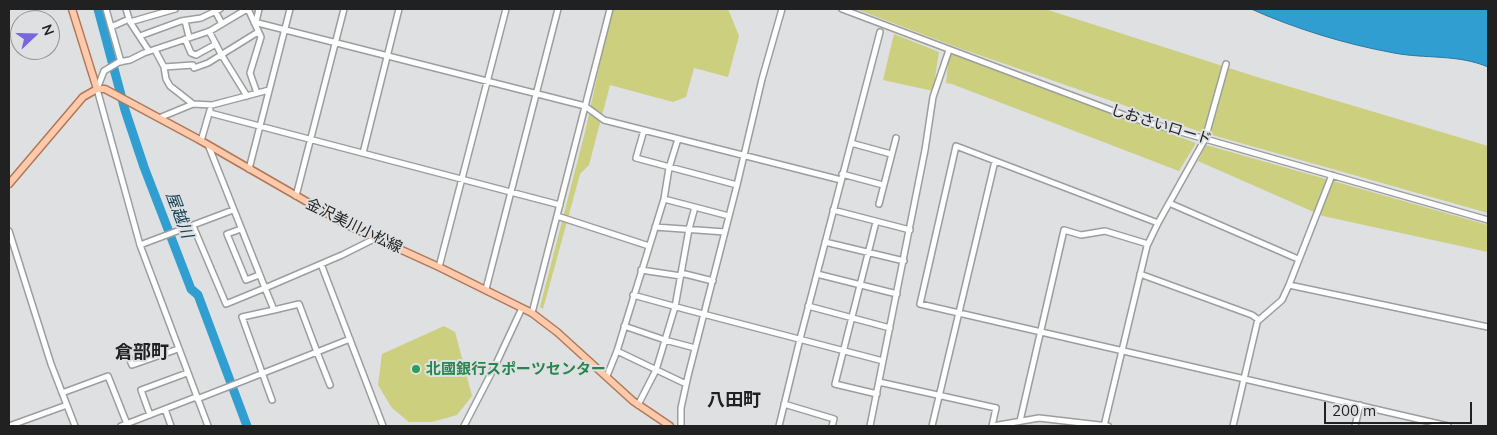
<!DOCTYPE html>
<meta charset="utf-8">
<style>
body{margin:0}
#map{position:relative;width:1497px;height:435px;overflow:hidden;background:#dee0e1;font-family:Mulish,sans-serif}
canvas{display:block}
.frame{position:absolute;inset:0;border:10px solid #212122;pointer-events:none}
.north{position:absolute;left:10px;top:10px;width:50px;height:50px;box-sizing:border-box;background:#dee0e1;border:1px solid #929495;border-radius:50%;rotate:69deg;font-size:14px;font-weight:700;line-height:20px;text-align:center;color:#212122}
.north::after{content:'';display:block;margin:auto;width:18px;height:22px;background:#7865e0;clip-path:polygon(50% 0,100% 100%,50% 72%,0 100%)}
.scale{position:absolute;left:1324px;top:402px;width:148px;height:22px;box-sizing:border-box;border:2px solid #212122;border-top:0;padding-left:6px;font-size:15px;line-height:18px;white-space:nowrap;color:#212122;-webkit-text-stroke:4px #dee0e1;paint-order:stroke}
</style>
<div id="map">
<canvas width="1497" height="435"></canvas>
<div class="frame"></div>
<div class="north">N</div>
<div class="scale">200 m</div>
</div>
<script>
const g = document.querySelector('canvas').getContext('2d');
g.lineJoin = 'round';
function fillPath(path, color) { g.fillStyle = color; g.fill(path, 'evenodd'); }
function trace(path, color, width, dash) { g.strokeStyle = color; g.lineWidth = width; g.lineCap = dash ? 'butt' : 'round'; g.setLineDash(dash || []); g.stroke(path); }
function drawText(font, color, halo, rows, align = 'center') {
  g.font = font + ' Mulish,"Noto Sans JP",sans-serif'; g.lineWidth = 4; g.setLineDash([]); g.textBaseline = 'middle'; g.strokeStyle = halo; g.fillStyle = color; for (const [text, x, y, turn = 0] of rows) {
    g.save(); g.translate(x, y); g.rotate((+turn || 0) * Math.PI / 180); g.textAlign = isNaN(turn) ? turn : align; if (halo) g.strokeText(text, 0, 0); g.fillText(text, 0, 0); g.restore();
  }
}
const green = new Path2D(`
 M612,9H728L739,36L728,77L694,68L686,97L673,102L610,85L589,165L580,174L543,309L540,307L585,132Z
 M856,9H1045L1257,77L1488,146V213L1198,131L959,48Z
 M894,34L939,52L933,91L883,80Z
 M949,53L1196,143L1179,171L952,84L946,83Z
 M1206,145L1488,225V252L1323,216L1198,161Z
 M444,326L455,332L472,396L457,415L432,422H409L392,408L378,385L382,354Z`);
const water = new Path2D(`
 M1251,9H1488V67C1458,54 1425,59 1394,53C1345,44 1296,29 1251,9Z`);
const river = new Path2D(`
 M98,9L125,110L144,167L191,289L198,295L247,426`);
const minor = new Path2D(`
 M106,9L121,62
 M126,9L130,22L149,51
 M214,9L222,24
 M248,9L261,37L250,73L257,93
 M842,9L1132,118L1488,220
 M185,21L189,37
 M130,22L175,9
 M254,22L585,106L604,120L841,180
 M256,22L259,9
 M111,27L129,19
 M209,31L221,54L247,96
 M140,36L181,21L201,18L220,9
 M185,39L191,53L196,55L216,44
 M155,50L164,67L166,79L170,86L193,104
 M164,67L193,65L194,68L208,63L258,32
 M210,113L560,205
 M159,118L193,104L212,105L269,90
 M644,130L636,158L737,185
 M201,141L210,110
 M851,143L891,154
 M209,147L265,288L342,255L376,238
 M363,153L399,9
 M249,169L290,9
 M842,174L883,185
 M296,196L344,9
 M664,199L729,216
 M1169,203L1298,259
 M879,204L896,138
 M833,210L910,230
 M557,216L649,246
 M876,222L835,384L877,394
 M1158,223L956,146L920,304L1448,426
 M193,226L226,304L265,288L274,310L299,304L317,352L197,399
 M655,227L725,232
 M241,229L227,234L246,280L259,275
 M9,231L51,364L75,426
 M825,242L904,261
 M140,245L233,210
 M321,264L383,426
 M439,267L506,9
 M641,270L681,276
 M681,273L713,281
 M817,274L897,294
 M1140,274L1252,315L1259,320L1282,300L1289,285L1332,175
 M1289,285L1488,327
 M486,289L558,9
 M633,295L684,309L883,361
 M808,306L890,328
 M532,313L610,9
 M624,326L665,340L695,348
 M617,351L686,384
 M127,353L132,365L178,349
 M607,376L617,351L664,199L669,168L678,139
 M879,382L996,408L992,426
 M330,385L317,352L350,339
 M62,393L108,376L127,424
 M272,400L242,317L274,310
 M784,404L834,419L832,426
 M638,405L656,370L675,307L689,229L695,207
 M165,409L171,426
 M150,415L141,390L187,373
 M1020,421L1064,230L1081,235L1105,231L1148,244
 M9,426L67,405
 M121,426L196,397
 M208,426L140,245L97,89L104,71L119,62L130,60L144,53L210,31L247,9
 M464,426L495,366L522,308
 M681,426V408L688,376L737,185L762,79L782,9
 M779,426L800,339L880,32
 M870,426L925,150L933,97L949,50
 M932,426L995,161
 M993,426L1039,418L1108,426
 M1104,426L1147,246L1158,223L1205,139L1226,64
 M1233,426L1258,319
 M1355,426L1360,405`);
const major = new Path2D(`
 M72,9L97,89
 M9,184L83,97L97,89H105L198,139L349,226L439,267L532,313L557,332L633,401L670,426`);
const markers = [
 [416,369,5,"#2e9e5b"]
];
const streetNames = [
 ["しおさいロード",1161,125,17],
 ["金沢美川小松線",354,226,26]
];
const leisureNames = [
 ["北國銀行スポーツセンター",426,369]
];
const waterNames = [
 ["屋越川",179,215,69]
];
const quarterNames = [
 ["倉部町",142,353],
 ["八田町",734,401]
];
fillPath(green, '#cbcf7e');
fillPath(water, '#319ed1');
trace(water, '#2c789c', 1);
trace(river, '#319ed1', 9);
trace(minor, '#9c9d9f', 8);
trace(major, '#b17857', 9);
trace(minor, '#fff', 5);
trace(major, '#ffcaac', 6);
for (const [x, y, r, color] of markers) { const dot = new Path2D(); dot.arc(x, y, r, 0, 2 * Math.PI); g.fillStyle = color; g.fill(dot); trace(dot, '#dee0e1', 2); }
drawText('15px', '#212122', '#dee0e1', streetNames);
drawText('bold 15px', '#27864d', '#dee0e1', leisureNames, 'left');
drawText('italic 16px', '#113e53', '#dee0e1', waterNames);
drawText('bold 18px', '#212122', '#dee0e1', quarterNames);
</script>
